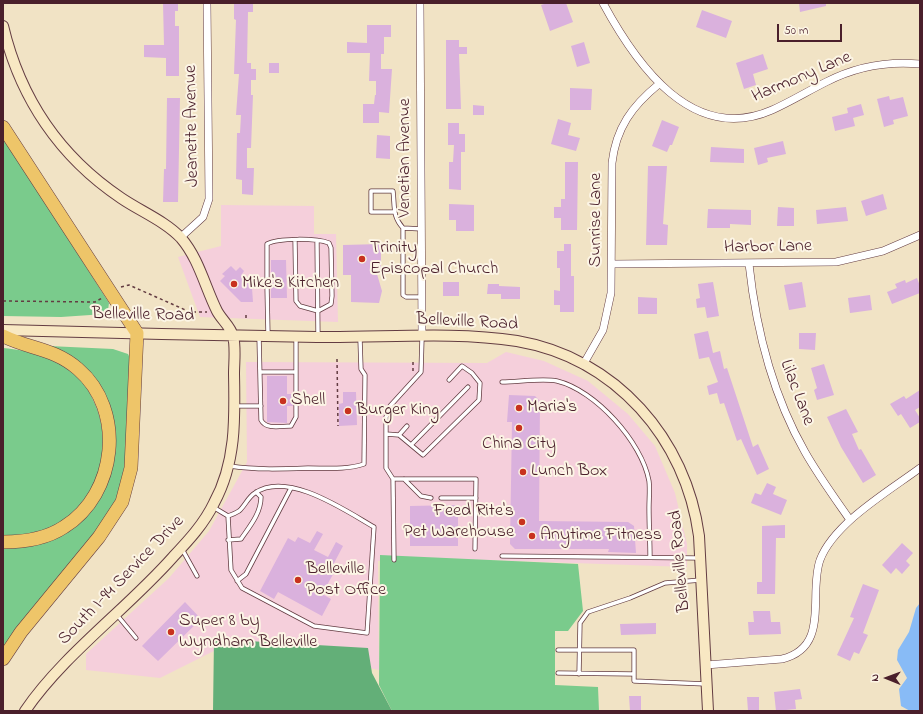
<!DOCTYPE html>
<style>
body{margin:0}
#map{position:relative;width:923px;height:714px;overflow:hidden;background:#f1e3c5;font-family:"Indie Flower",sans-serif}
canvas{display:block}
.frame{position:absolute;inset:0;border:4px solid #4a1f2b;pointer-events:none}
.north{position:absolute;left:867px;top:658px;width:40px;height:40px;-webkit-text-stroke:3px #fcf5e5;paint-order:stroke;rotate:271deg;font-size:11px;font-weight:700;line-height:16px;text-align:center;color:#4a1f2b}
.north::after{content:'';display:block;margin:auto;width:14px;height:18px;background:#4a1f2b;clip-path:polygon(50% 0,100% 100%,50% 72%,0 100%)}
.scale{position:absolute;left:777px;top:24px;width:65px;height:18px;box-sizing:border-box;border:2px solid #4a1f2b;border-top:0;padding-left:5px;font-size:12px;line-height:14px;white-space:nowrap;color:#4a1f2b;-webkit-text-stroke:3px #fcf5e5;paint-order:stroke}
</style>
<div id="map">
<canvas width="923" height="714"></canvas>
<div class="frame"></div>
<div class="north">N</div>
<div class="scale">50 m</div>
</div>
<script>
const g = document.querySelector('canvas').getContext('2d');
g.lineJoin = 'round';
function fillPath(path, color) { g.fillStyle = color; g.fill(path, 'evenodd'); }
function trace(path, color, width, dash) { g.strokeStyle = color; g.lineWidth = width; g.lineCap = dash ? 'butt' : 'round'; g.setLineDash(dash || []); g.stroke(path); }
function drawText(font, color, halo, rows, align = 'center') {
  g.font = font + ' "Indie Flower",sans-serif'; g.lineWidth = 4; g.setLineDash([]); g.textBaseline = 'middle'; g.strokeStyle = halo; g.fillStyle = color; for (const [text, x, y, turn = 0] of rows) {
    g.save(); g.translate(x, y); g.rotate((+turn || 0) * Math.PI / 180); g.textAlign = isNaN(turn) ? turn : align; if (halo) g.strokeText(text, 0, 0); g.fillText(text, 0, 0); g.restore();
  }
}
const built = new Path2D(`
 M221,205L314,206V234H336L338,322L200,317L178,257L221,246Z
 M506,352L544,361L588,381L628,414L655,446L675,493L687,544V567L488,560L378,561L379,670L265,646L222,647L160,678L86,670V654L169,578L209,531L247,462L246,362L487,363Z`);
const green = new Path2D(`
 M3,136L109,303L108,310L105,314L61,317L3,316Z
 M49,346L113,349L128,354L130,358C128,411 133,466 110,514L3,651V547H20L93,507L110,409Z
 M3,348C32,351 52,355 75,375C84,382 90,392 94,402C118,453 92,518 36,534C26,536 14,536 3,536Z
 M380,555L578,564L583,611L568,631H555V685L598,687L599,711H392L379,685Z`);
const forest = new Path2D(`
 M214,639L368,648L372,673L392,711H213Z`);
const water = new Path2D(`
 M920,603V711H910L901,706L899,689L907,678L897,660L898,650L909,632L916,608Z`);
const building = new Path2D(`
 M163,3H178V11H175V26H179V76H166V58L144,57V45H164Z
 M234,3H253V12H248L247,63H251V69H256V80H251V95H253L251,148H247V168H254L253,195L242,194V180L236,179L237,133H240L241,115H236L239,74H234L236,20L234,19Z
 M547,3H566L573,22L550,31L541,5Z
 M799,3H826V6L800,12Z
 M702,10L732,21L726,38L696,27Z
 M367,25H391V37H384V54H381V69H392L389,113L379,112V123H363V104H374L375,95H376V81H369L370,53H347V42L367,43Z
 M446,40H459V47H467V54H459L461,109H446Z
 M584,42L590,63L577,67L571,46Z
 M763,54L768,69L753,74L756,85L744,89L736,63Z
 M269,63H279V73H269Z
 M570,88L592,89L591,110H570Z
 M889,96L890,100L903,97L908,116L893,120L894,124L884,127L877,99Z
 M167,98H180L178,202H163L164,169H166Z
 M861,104L864,115L853,118L855,126L835,131L832,117L848,113L847,108Z
 M473,105L484,106V115H473Z
 M558,119L571,123L568,135L580,138L576,151L551,144Z
 M662,120L679,127L672,145H670L667,152L652,146Z
 M448,123H459V134H465V152H461V190L449,189V162H453L454,145H448Z
 M377,135L390,136V159L376,158Z
 M783,141L786,154L767,158L768,162L758,165L754,148Z
 M711,147L744,149V163L710,162Z
 M565,162H578L577,230H561V218H554V207H561V199H565Z
 M648,166H667L663,224L668,225L667,245H646Z
 M883,194L887,209L866,216L861,201Z
 M449,204L474,205V231H456V220H449Z
 M778,207L794,208V226H777Z
 M846,207L848,221L817,224L816,210Z
 M708,209L751,210V225L730,224V228H707Z
 M381,244V274H377L382,291L379,303L351,302V275H343V245Z
 M564,244H571V276H574V312H560V305H554V290L560,291V268H557V251H564Z
 M271,260H286L287,298H271Z
 M231,266L236,271L240,267L244,271L242,274L252,288L253,302H241L220,281L225,276L222,274Z
 M917,278L920,286V293L892,304L887,292L897,288L895,284L905,280L906,283Z
 M443,282H459V296H443Z
 M713,282L719,316L707,318L705,307L697,308L696,299L700,298L698,284Z
 M802,282L806,307L789,310L784,285Z
 M488,284H499V286L520,287V299H501V294H487Z
 M870,295L872,310L850,313L848,298Z
 M638,297L657,298V314H638Z
 M708,331L713,353L720,351L724,369L727,368L753,447L758,444L769,469L757,475L741,439L737,441L724,403L720,404L717,393L709,395L707,386L718,382L709,357L699,359L694,334Z
 M799,333H816L815,350L799,349Z
 M824,364L834,395L817,400L814,390L817,388L811,368Z
 M267,376H287V394H293V406H287V423L267,422Z
 M920,390V407L915,410L920,418V422L910,428L901,414L898,416L890,404L904,396L906,399Z
 M343,392H356L357,425L339,426V404L343,403Z
 M509,395L535,396L540,401L539,521L628,522L634,526L636,553L608,552L609,549H515L510,544L512,422H507Z
 M846,409L858,432L852,434L859,450L861,449L876,475L863,483L841,447L827,417Z
 M767,483L776,487L773,494L787,500L781,515L751,503L755,493L761,495Z
 M458,505V546H410V506Z
 M785,525V538H776L775,594H757V582H762V526Z
 M317,531L323,534L314,550L328,557L336,542L343,546L332,567L336,569L322,594L331,599L322,616L278,592L274,599L260,591L288,538L295,542L298,537L310,543Z
 M902,543L913,553L906,561L910,565L902,574L896,568L891,574L882,565Z
 M863,584L879,590L863,633L868,635L859,654L854,652L850,661L837,655L854,618L850,617Z
 M185,602L201,619L158,661L142,646Z
 M753,611H770L771,622H780L781,634L749,635L748,622H754Z
 M656,623V634L621,635L620,624Z
 M800,689L802,699L795,700L796,709L776,711L774,692Z
 M629,696H641V711H630Z
 M747,697H759V711H748Z`);
const path = new Path2D(`
 M121,287L129,285L190,312H207
 M3,301L95,302L102,298
 M246,318V312
 M337,359L338,426
 M413,371V359`);
const lane = new Path2D(`
 M393,212H371V191H393C395,206 392,216 403,228V295L406,297H421
 M403,228L422,229
 M317,241L318,336
 M267,280V244C278,238 316,238 329,243L331,248L332,296L331,304L318,311L300,306L296,301L295,240
 M267,286L268,335
 M259,336L261,420C266,430 281,426 291,426L296,417V339
 M422,338L421,372L390,406L386,417V468L393,479H476L475,549
 M260,372H296
 M502,382C518,382 542,378 557,381C595,390 642,442 649,481C650,489 649,499 649,508C649,525 650,541 650,557
 M235,406H261
 M386,434L399,435L423,455L479,400L480,383L472,373L462,366L449,380
 M399,435L407,426
 M411,445L468,387
 M230,466C256,470 282,469 308,468C327,468 346,470 364,464L365,375L361,369L360,339
 M393,479L394,560
 M404,479L421,496L431,498
 M441,498H476
 M213,507L228,516L231,570L242,588L314,626L367,633L374,527C346,511 287,470 255,493C248,497 245,506 239,511C236,513 231,515 228,516
 M228,540L241,539C250,526 261,513 261,497L256,492
 M182,549L197,576
 M502,556L698,558
 M237,581L246,574L291,488
 M117,615L136,638
 M558,650H634V681L706,684
 M558,673L634,674
 M579,674L580,623L588,612L630,598L665,583L701,580`);
const street = new Path2D(`
 M420,3L422,336
 M603,3C636,64 692,145 772,110C790,102 808,91 826,82C855,67 888,61 920,64
 M180,238L203,217L209,199L207,3
 M612,264L836,262L883,251L920,235
 M749,264C756,329 772,394 805,452C818,475 834,497 850,520
 M583,365L603,330L611,293L612,163C616,128 632,106 659,84
 M706,665L782,659C831,647 808,594 820,560C834,523 889,491 920,468`);
const secondary = new Path2D(`
 M3,26C20,98 60,157 121,198C140,211 165,221 181,238C199,259 205,287 217,311C221,319 231,327 233,336C236,347 234,362 234,374C235,419 236,463 214,503C204,524 188,541 173,557C127,609 63,655 25,711
 M3,330C108,333 212,335 317,337C383,338 452,331 517,341C616,358 686,439 699,536L708,711`);
const highway = new Path2D(`
 M3,127L137,333L131,468L122,502L99,537L21,632L3,659
 M3,336C29,349 54,348 78,369C126,410 117,494 64,527C46,539 24,542 3,542`);
const markers = [
 [362,259,4,"#c8321e"],
 [234,284,4,"#c8321e"],
 [283,401,4,"#c8321e"],
 [519,408,4,"#c8321e"],
 [348,411,4,"#c8321e"],
 [519,428,4,"#c8321e"],
 [523,472,4,"#c8321e"],
 [522,522,4,"#c8321e"],
 [532,536,4,"#c8321e"],
 [298,580,4,"#c8321e"],
 [171,632,4,"#c8321e"]
];
const streetNames = [
 ["Harmony Lane",802,78,-23],
 ["Jeanette Avenue",193,126,-91],
 ["Venetian Avenue",406,158,-90],
 ["Sunrise Lane",597,220,-90],
 ["Harbor Lane",768,248,-1],
 ["Belleville Road",143,316,1],
 ["Belleville Road",467,323,3],
 ["Lilac Lane",796,393,69],
 ["Belleville Road",681,561,-95],
 ["South I-94 Service Drive",122,581,-46]
];
const poiNames = [
 ["Trinity",370,249],
 ["Episcopal Church",370,270],
 ["Mike's Kitchen",242,284],
 ["Shell",291,401],
 ["Maria's",527,408],
 ["Burger King",356,411],
 ["China City",519,445,"center"],
 ["Lunch Box",531,472],
 ["Feed Rite's",514,512,"right"],
 ["Pet Warehouse",514,533,"right"],
 ["Anytime Fitness",540,536],
 ["Belleville",306,570],
 ["Post Office",306,591],
 ["Super 8 by",179,622],
 ["Wyndham Belleville",179,643]
];
fillPath(built, '#f5cfdb');
fillPath(green, '#7acb8c');
fillPath(forest, '#63af78');
fillPath(water, '#88bbf6');
fillPath(building, '#dab1dd');
trace(lane, '#633c42', 5);
trace(street, '#633c42', 8);
trace(secondary, '#633c42', 12);
trace(highway, '#633c42', 14);
trace(path, '#633c42', 1.5, [3, 3]);
trace(lane, '#fff', 3.5);
trace(street, '#fff', 7);
trace(secondary, '#f8e8c3', 10);
trace(highway, '#eec569', 13);
for (const [x, y, r, color] of markers) { const dot = new Path2D(); dot.arc(x, y, r, 0, 2 * Math.PI); g.fillStyle = color; g.fill(dot); trace(dot, '#fcf5e5', 1.5); }
drawText('18px', '#4a1f2b', '#fcf5e5', streetNames);
drawText('18px', '#4a1f2b', '#fcf5e5', poiNames, 'left');
</script>
